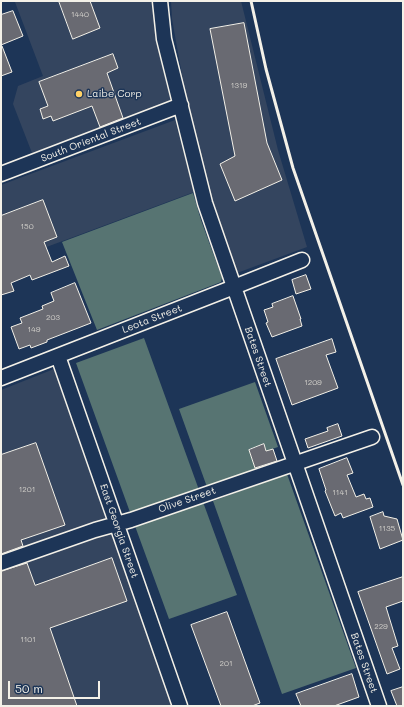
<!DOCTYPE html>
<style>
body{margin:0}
#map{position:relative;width:404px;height:707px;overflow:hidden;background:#1d3557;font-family:Mali,sans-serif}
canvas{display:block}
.frame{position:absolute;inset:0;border:2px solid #f4f1e8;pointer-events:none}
.scale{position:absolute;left:8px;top:681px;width:92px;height:18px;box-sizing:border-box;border:2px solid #f4f1e8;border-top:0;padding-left:5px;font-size:12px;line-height:14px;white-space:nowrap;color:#f4f1e8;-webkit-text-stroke:3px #1d3557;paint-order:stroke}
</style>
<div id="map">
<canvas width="404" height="707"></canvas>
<div class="frame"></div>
<div class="scale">50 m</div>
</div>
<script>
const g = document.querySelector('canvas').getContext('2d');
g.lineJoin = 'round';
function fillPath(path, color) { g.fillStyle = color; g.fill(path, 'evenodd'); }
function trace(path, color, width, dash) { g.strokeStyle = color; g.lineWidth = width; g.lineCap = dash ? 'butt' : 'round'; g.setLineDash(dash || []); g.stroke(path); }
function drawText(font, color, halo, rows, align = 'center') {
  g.font = font + ' Mali,sans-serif'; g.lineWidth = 3; g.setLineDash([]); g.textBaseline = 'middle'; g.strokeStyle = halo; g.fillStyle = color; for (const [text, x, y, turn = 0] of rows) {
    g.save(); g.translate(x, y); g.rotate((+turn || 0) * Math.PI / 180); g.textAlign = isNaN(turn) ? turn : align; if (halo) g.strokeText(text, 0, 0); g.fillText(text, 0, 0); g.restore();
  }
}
const built = new Path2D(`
 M17,1H153L156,39L171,103L32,153L13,104L18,86L43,76L15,2Z
 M171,1H241L278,150L307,247L237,273L211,196L184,86L172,19Z
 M175,120L194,192L1,264V185Z
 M54,369L106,520L1,558V390Z
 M112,533L173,706H1V571Z`);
const green = new Path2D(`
 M193,193L201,220L222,278L221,282L97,330L62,242Z
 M144,338L199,490L131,515L76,363Z
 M255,382L278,447L266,451L264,444L249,449L256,470L207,487L179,409Z
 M287,474L356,668L282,694L213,501Z
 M203,502L237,595L169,619L135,526Z`);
const building = new Path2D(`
 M59,1H90L100,28L73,39Z
 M13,11L23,36L1,45V15Z
 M244,23L267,143L282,180L235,201L220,164L235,156L210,29Z
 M1,46H2L12,72L1,76Z
 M113,54L118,68L107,73L123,118L100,127L92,106L53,121L51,116L43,119L40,109L48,106L39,82Z
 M43,200L57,237L44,242L52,262L65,256L69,266L32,280L30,275L11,283L14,291L1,295V216Z
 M306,275L311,289L296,294L292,280Z
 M75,283L91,323L47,340V342L31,348L30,345L19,349L11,327L22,323L20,318L43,309L42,306L54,301L51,293Z
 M293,296L301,319H300L302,326L272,337L266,323L268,322L264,310L273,307L272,304Z
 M332,339L336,352L326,355L338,388L292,405L276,359Z
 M338,424L342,436L308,448L305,439L328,431L327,428Z
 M36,443L65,525L21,540L23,546L1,554V455Z
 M264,444L266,451L273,449L277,461L255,468L249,450Z
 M347,458L353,473L347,475L356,497L364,494L366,499L370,498L373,507L343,518L341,513L335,516L325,491L326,490L319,469Z
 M383,512L384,516L397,519L403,540L380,549L370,517Z
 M112,558L127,601L50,628L77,706H1V571L27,563L35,585Z
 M403,577V601L386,607L398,646L392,648L400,669L387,674L358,592Z
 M227,612L260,703L252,706H221L191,625Z
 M352,674L359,697L334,706H301L296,694Z
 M403,687V706H397L391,691Z`);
const minor = new Path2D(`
 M160,1L164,39L205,203L379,706
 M1,174L181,105
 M58,356L180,706
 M1,378L234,287L302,260
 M1,563L95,530L131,520L372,437`);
const rail = new Path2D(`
 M251,1L266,69L293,168L403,485`);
const markers = [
 [79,94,4,"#ffd166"]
];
const numberNames = [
 ["1440",80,15],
 ["1319",239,86],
 ["150",27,227],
 ["203",53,318],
 ["149",34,330],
 ["1209",313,383],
 ["1201",27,490],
 ["1141",340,493],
 ["1135",387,529],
 ["229",381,627],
 ["1101",28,640],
 ["201",226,664]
];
const poiNames = [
 ["Laibe Corp",87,94]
];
const streetNames = [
 ["South Oriental Street",91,140,-21],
 ["Leota Street",152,319,-21],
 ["Bates Street",258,357,71],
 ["Olive Street",187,500,-19],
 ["East Georgia Street",119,531,71],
 ["Bates Street",364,663,71]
];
fillPath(built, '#34455f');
fillPath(green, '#577472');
fillPath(building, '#696a72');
trace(building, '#f4f1e8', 1);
trace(minor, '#f4f1e8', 17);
trace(minor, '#1d3557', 14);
trace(rail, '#f4f1e8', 3);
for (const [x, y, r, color] of markers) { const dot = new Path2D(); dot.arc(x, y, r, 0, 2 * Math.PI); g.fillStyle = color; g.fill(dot); trace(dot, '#1d3557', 1.5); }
drawText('8px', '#d1cfca', null, numberNames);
drawText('10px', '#f4f1e8', '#1d3557', poiNames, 'left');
drawText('10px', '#f4f1e8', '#1d3557', streetNames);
</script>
